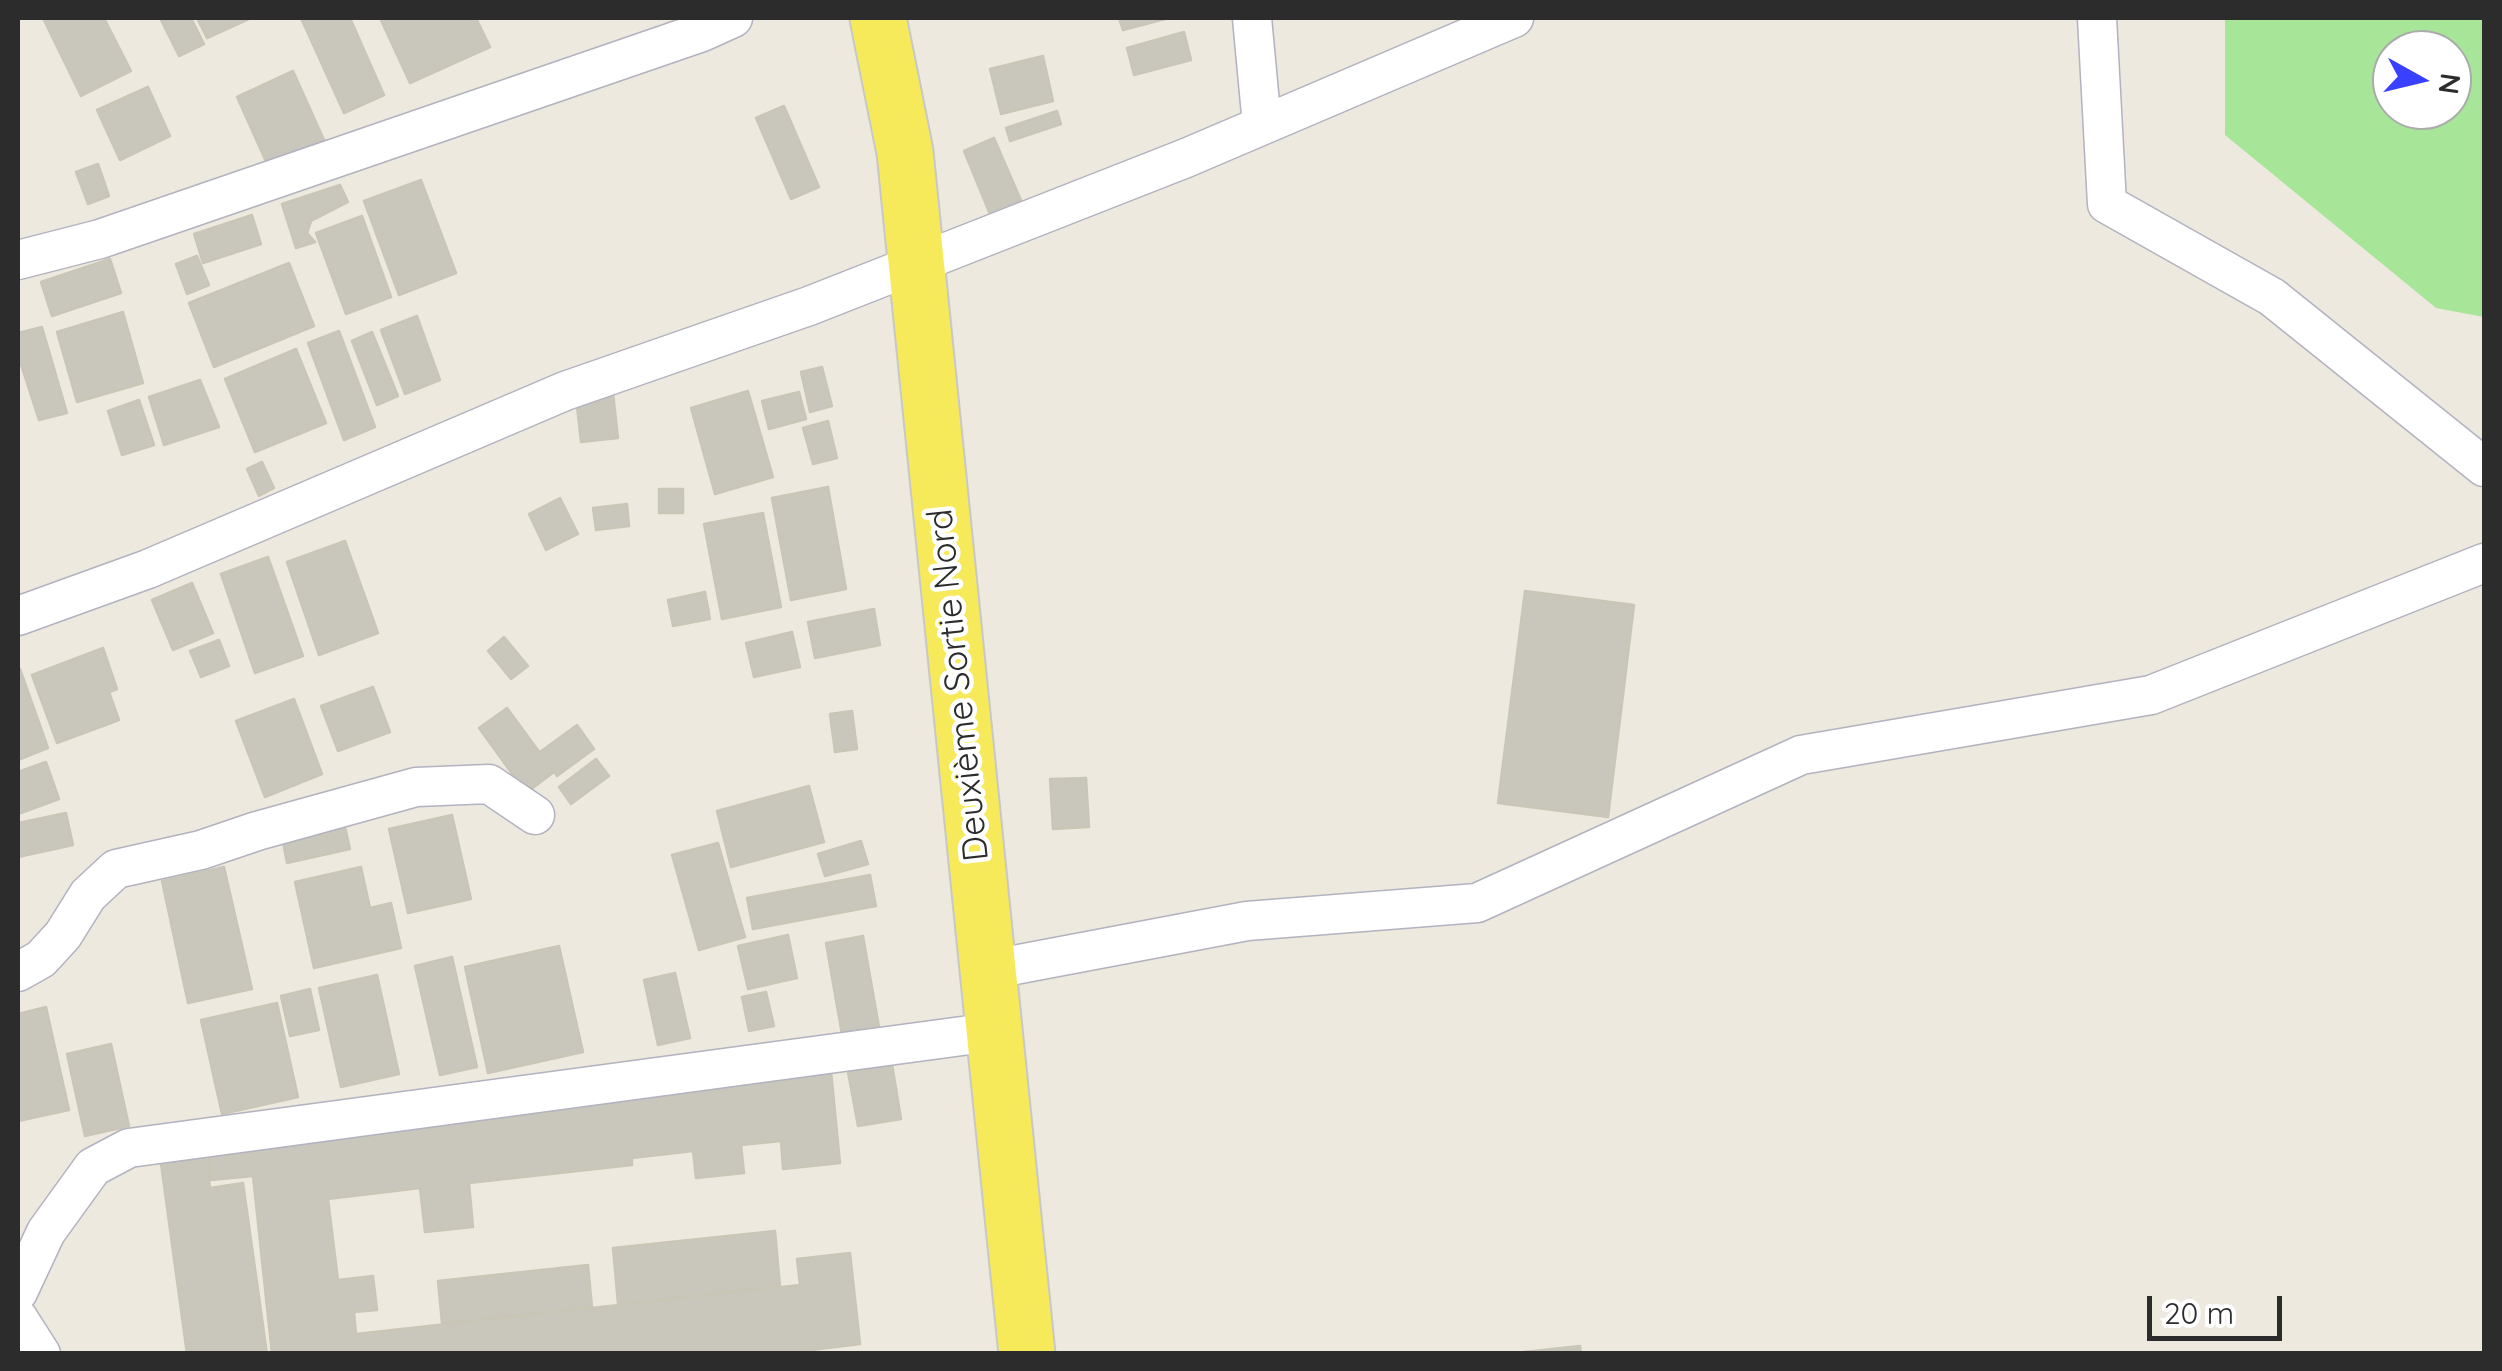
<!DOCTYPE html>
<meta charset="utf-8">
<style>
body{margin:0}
#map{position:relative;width:2502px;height:1371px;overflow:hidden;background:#eee9de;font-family:Quicksand,sans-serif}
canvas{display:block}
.frame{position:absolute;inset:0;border:20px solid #2c2c2c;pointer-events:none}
.north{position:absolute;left:2372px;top:30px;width:100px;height:100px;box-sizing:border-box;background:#fff;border:2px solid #ababab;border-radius:50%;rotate:98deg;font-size:28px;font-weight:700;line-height:40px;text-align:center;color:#2c2c2c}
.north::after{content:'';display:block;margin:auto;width:35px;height:45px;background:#3a40ff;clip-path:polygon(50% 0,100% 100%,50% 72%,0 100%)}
.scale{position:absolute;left:2147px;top:1296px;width:135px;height:45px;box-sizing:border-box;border:5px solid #2c2c2c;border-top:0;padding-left:12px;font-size:30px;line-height:35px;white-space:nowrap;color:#2c2c2c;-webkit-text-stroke:8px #fff;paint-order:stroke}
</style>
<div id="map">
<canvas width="2502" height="1371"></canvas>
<div class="frame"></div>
<div class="north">N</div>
<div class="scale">20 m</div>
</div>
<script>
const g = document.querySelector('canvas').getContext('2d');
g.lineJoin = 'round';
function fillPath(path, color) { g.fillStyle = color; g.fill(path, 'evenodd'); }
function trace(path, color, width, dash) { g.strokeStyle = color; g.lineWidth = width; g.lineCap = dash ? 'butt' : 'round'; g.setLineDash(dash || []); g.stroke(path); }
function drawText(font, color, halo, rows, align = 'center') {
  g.font = font + ' Quicksand,sans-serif'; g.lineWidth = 9; g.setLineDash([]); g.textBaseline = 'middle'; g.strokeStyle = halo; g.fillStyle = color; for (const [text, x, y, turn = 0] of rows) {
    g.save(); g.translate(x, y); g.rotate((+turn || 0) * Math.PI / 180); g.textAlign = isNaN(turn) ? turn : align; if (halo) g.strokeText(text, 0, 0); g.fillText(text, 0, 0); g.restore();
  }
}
const green = new Path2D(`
 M2225,18H2484V317L2436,308L2225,135ZM2392,50H2452V110H2392Z`);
const building = new Path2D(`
 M43,18H104L131,71L81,96Z
 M160,18H191L204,44L179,56Z
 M197,18H251L207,38Z
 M301,18H350L384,95L344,113Z
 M380,18H476L490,47L410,83Z
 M1119,18H1169L1123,30Z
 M1184,32L1191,60L1134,75L1127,48Z
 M1043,56L1053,101L1001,114L990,69Z
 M293,71L324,140L268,166L237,97Z
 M148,87L170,136L120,160L97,110Z
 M784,106L819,187L791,199L756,118Z
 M1057,111L1061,124L1010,141L1006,128Z
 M994,138L1023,205L992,219L964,151Z
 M98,164L109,196L88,204L76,172Z
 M421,180L456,273L399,295L364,201Z
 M340,185L348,202L311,221L307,233L315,242L296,248L282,204Z
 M252,215L261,244L203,263L194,234Z
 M362,216L391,297L346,314L316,233Z
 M197,256L209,285L187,294L176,264Z
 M110,259L121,293L52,316L41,282Z
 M289,263L314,326L214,367L189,303Z
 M123,312L143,383L77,402L57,332Z
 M417,316L440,380L405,394L381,330Z
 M42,327L67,413L39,420L18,355V333Z
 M339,331L375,427L344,440L308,343Z
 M372,332L398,396L377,405L352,341Z
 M296,349L326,423L255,452L225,379Z
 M822,367L832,406L810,412L801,372Z
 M200,380L219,427L164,445L149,397Z
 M748,391L773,477L715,494L691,408Z
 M799,392L806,419L769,429L762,401Z
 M613,393L618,438L581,442L576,397Z
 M139,400L154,445L122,455L108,411Z
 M828,421L837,458L813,464L803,428Z
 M262,462L274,488L259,496L247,469Z
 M828,487L846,589L791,600L772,498Z
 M659,489H683V513H659Z
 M560,498L578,534L546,550L529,514Z
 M627,504L629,526L596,530L593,508Z
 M763,513L781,607L722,619L704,524Z
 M345,541L378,633L319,655L287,562Z
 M268,557L303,656L255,673L221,574Z
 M192,583L213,633L173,650L152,600Z
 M1525,591L1634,605L1608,817L1498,803Z
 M705,592L710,619L673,626L668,600Z
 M874,609L880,645L815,658L808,622Z
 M792,632L800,667L754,677L746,643Z
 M504,637L528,666L511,679L488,651Z
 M219,640L229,666L201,677L190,651Z
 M103,648L117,689L109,692L119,720L57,743L32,675Z
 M20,669L48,748L18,760V670Z
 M373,687L390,732L338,751L321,706Z
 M294,699L322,774L265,797L236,721Z
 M507,708L554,772L526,793L479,728Z
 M852,711L857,749L835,752L830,714Z
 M577,725L594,749L557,776L540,752Z
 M596,759L609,776L571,804L559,787Z
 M46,762L59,799L18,814V772Z
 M1086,778L1089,827L1053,829L1050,779Z
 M809,786L824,842L731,867L717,811Z
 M66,813L73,845L18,857V823Z
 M452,815L471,899L408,913L389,829Z
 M345,827L350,849L287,863L283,842Z
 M861,841L868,864L825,876L818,854Z
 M718,843L745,937L699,950L672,855Z
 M224,867L252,989L188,1003L162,881Z
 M361,867L370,908L391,903L401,948L314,968L295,882Z
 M870,875L876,906L753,929L747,898Z
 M788,935L797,978L748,989L738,946Z
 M863,936L880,1033L843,1040L826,943Z
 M559,946L583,1052L488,1073L465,967Z
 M452,957L477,1067L440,1075L415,966Z
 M675,973L690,1038L658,1045L644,980Z
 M377,975L399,1074L341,1087L319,988Z
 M310,989L319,1030L290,1036L281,996Z
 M766,992L774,1026L749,1031L742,997Z
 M277,1003L298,1097L222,1114L201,1020Z
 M46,1007L69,1110L18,1121V1014Z
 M111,1044L129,1126L85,1136L67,1054Z
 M892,1064L901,1119L858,1126L848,1072Z
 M831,1071L840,1163L783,1169L781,1141L741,1145L744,1173L696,1178L693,1151L632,1158V1165L469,1183L473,1227L425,1232L420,1188L328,1199L338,1280L373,1276L377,1310L354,1312L356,1334L800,1285L797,1259L850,1253L860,1344L779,1354H272L253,1176L211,1180L208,1151Z
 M205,1150L210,1188L243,1183L267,1354H187L160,1156Z
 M775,1231L780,1286L618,1304L613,1248Z
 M588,1265L592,1307L442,1323L438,1281Z
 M1580,1346L1581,1354H1505Z`);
const street = new Path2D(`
 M1252,18L1262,125
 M2097,18L2107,204L2272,297L2484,467
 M18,260L100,239L702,32L733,18
 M18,616L148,569L565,391L809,306L1186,158L1514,18
 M988,970L1247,921L1477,903L1801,755L2151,695L2484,563
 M18,972L41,959L63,935L88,895L116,869L201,850L257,831L416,787L489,784L535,815
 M18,1292L46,1232L93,1167L129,1148L992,1032
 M18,1318L41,1354`);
const primary = new Path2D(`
 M878,18L905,152L1027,1354`);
const streetNames = [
 ["Deuxième Sortie Nord",959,685,-96]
];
fillPath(green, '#a7e698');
fillPath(building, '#c9c7bc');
trace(building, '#cac6b7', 2.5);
trace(street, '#b2b2c0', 41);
trace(primary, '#c8c8c8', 59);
trace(street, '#fff', 38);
trace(primary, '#f6ea5a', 55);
drawText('35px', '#2c2c2c', '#fff', streetNames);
</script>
